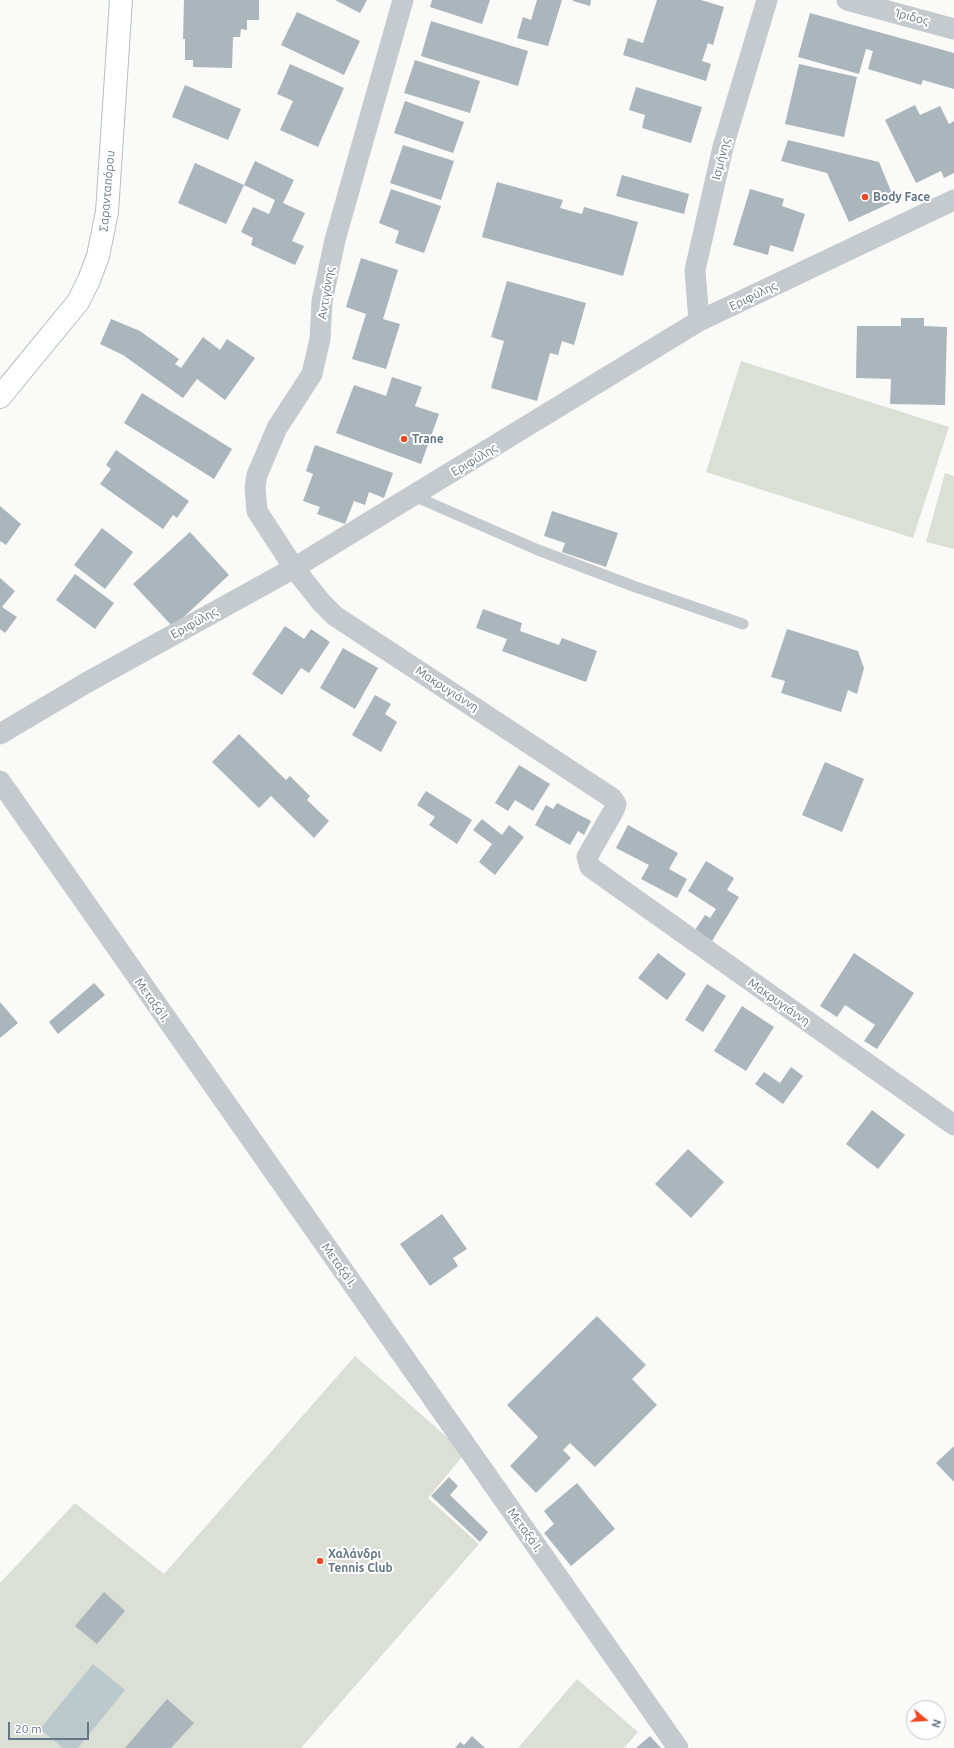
<!DOCTYPE html>
<meta charset="utf-8">
<style>
body{margin:0}
#map{position:relative;width:954px;height:1748px;overflow:hidden;background:#fafaf8;font-family:Ubuntu,sans-serif}
canvas{display:block}
.north{position:absolute;left:906px;top:1700px;width:40px;height:40px;box-sizing:border-box;background:#fff;border:1px solid #c1c9ce;border-radius:50%;rotate:108deg;font-size:11px;font-weight:700;line-height:16px;text-align:center;color:#637785}
.north::after{content:'';display:block;margin:auto;width:14px;height:18px;background:#ef4923;clip-path:polygon(50% 0,100% 100%,50% 72%,0 100%)}
.scale{position:absolute;left:8px;top:1722px;width:81px;height:18px;box-sizing:border-box;border:2px solid #637785;border-top:0;padding-left:5px;font-size:12px;line-height:14px;white-space:nowrap;color:#637785;-webkit-text-stroke:3px #fff;paint-order:stroke}
</style>
<div id="map">
<canvas width="954" height="1748"></canvas>
<div class="north">N</div>
<div class="scale">20 m</div>
</div>
<script>
const g = document.querySelector('canvas').getContext('2d');
g.lineJoin = 'round';
function fillPath(path, color) { g.fillStyle = color; g.fill(path, 'evenodd'); }
function trace(path, color, width, dash) { g.strokeStyle = color; g.lineWidth = width; g.lineCap = dash ? 'butt' : 'round'; g.setLineDash(dash || []); g.stroke(path); }
function drawText(font, color, halo, rows, align = 'center') {
  g.font = font + ' Ubuntu,sans-serif'; g.lineWidth = 4; g.setLineDash([]); g.textBaseline = 'middle'; g.strokeStyle = halo; g.fillStyle = color; for (const [text, x, y, turn = 0] of rows) {
    g.save(); g.translate(x, y); g.rotate((+turn || 0) * Math.PI / 180); g.textAlign = isNaN(turn) ? turn : align; if (halo) g.strokeText(text, 0, 0); g.fillText(text, 0, 0); g.restore();
  }
}
const green = new Path2D(`
 M741,361L949,427L913,538L706,472Z
 M945,473L954,476V549L926,542Z
 M355,1356L465,1453L428,1498L479,1544L301,1748H0V1583L75,1503L164,1574Z
 M577,1679L638,1732L624,1748H518Z`);
const water = new Path2D(`
 M93,1664L125,1690L78,1748H63L40,1729Z`);
const building = new Path2D(`
 M184,0H259V20H247V30L241,29L240,37H233L232,68L193,67V60H185V39H183Z
 M335,0H367L360,13Z
 M432,0H490L482,24L430,7Z
 M537,0H562L548,46L517,38L523,17L531,20Z
 M573,0H591L590,6L573,1Z
 M657,0H701L724,7L713,45L708,43L702,61L711,64L706,81L623,55L628,38L643,43Z
 M297,12L360,41L344,75L281,45Z
 M810,13L954,53V89L923,80L921,85L868,69L873,51L866,49L859,74L798,57Z
 M431,21L528,51L518,86L421,56Z
 M415,60L480,81L470,113L404,93Z
 M290,64L344,88L318,147L280,130L293,101L277,94Z
 M799,64L857,77L844,137L785,124Z
 M185,85L241,109L228,140L172,117Z
 M636,87L702,107L691,143L642,128L645,115L629,110Z
 M405,101L464,122L453,153L394,133Z
 M915,105L920,115L940,106L949,124L954,121V173L944,178L941,171L916,183L885,120Z
 M788,140L879,162L895,201L849,222L827,173L781,161Z
 M403,145L454,161L441,200L390,183Z
 M255,161L294,180L283,203L305,213L292,241L304,246L295,265L251,245L253,238L241,232L253,207L269,214L275,200L244,185Z
 M195,163L244,185L226,224L178,203Z
 M622,175L689,194L684,214L616,196Z
 M497,182L563,200L560,208L582,214L584,207L638,222L623,276L482,237Z
 M391,189L441,206L424,253L395,243L399,231L379,223Z
 M750,189L784,199L782,206L805,214L793,252L770,245L768,255L733,245Z
 M361,258L398,270L383,319L400,324L386,369L352,359L366,314L346,307Z
 M507,281L586,303L574,345L562,341L558,355L550,353L537,401L491,388L504,341L491,337Z
 M901,318H924V326L947,327L945,405L890,404L891,379L856,378L857,326H901Z
 M111,319L140,331L179,359L175,364L181,368L203,337L220,350L227,339L255,358L225,400L197,379L183,398L123,355L100,344Z
 M392,377L422,387L415,406L439,414L421,464L336,433L354,385L386,396Z
 M142,393L232,449L214,479L124,423Z
 M315,445L393,473L384,498L369,492L365,505L354,501L345,524L317,514L320,507L303,501L313,474L306,471Z
 M116,450L189,501L177,518L173,515L163,529L100,484L111,469L106,465Z
 M0,506L21,524L6,545L0,541Z
 M552,511L618,533L606,567L562,552L565,543L544,536Z
 M102,528L133,552L105,589L74,565Z
 M190,532L229,575L173,627L133,584Z
 M75,574L114,603L95,629L56,600Z
 M0,578L15,591L2,607L17,617L5,633L0,629Z
 M483,609L522,623L520,631L559,645L562,638L597,651L586,682L502,651L507,639L476,628Z
 M285,626L304,639L311,629L330,642L309,673L301,668L282,695L252,674Z
 M787,629L858,651L864,668L857,694L848,690L841,712L781,693L785,681L771,677Z
 M343,648L378,668L355,709L320,688Z
 M375,695L391,704L385,714L397,722L381,752L352,735Z
 M239,734L286,780L290,776L310,796L307,800L329,821L314,838L271,796L259,808L212,762Z
 M825,762L864,779L842,832L802,815Z
 M519,765L550,784L533,811L515,800L508,811L495,803Z
 M426,791L472,820L457,844L429,825L435,817L417,805Z
 M557,803L591,821L584,835L578,831L570,845L535,825L546,805L553,809Z
 M482,819L502,835L509,825L524,837L495,875L479,862L492,844L473,830Z
 M628,825L678,853L669,869L687,879L677,898L641,879L649,865L616,848Z
 M706,861L734,878L727,890L739,897L712,941L695,930L705,915L710,918L716,909L688,891Z
 M658,953L686,974L667,1000L638,978Z
 M854,953L914,993L877,1049L864,1041L875,1025L845,1005L837,1017L820,1006Z
 M94,983L105,995L58,1034L49,1022Z
 M707,984L726,996L703,1032L685,1020Z
 M0,1002L18,1023L0,1038Z
 M742,1006L774,1027L746,1071L714,1051Z
 M791,1067L803,1076L783,1104L755,1084L764,1072L780,1083Z
 M872,1110L905,1135L878,1169L846,1144Z
 M688,1149L724,1182L691,1218L655,1184Z
 M442,1214L467,1249L453,1258L458,1266L430,1286L400,1244Z
 M597,1316L646,1365L632,1379L657,1405L595,1467L570,1443L563,1450L571,1458L536,1493L510,1466L538,1437L507,1405Z
 M954,1446V1482L936,1463Z
 M449,1477L458,1486L450,1495L488,1532L480,1542L431,1496Z
 M577,1483L615,1529L571,1566L544,1533L554,1524L544,1511Z
 M104,1592L125,1611L97,1644L75,1626Z
 M167,1699L194,1723L171,1748H125Z
 M472,1736L485,1748H455L460,1742L464,1745Z
 M650,1736L661,1748H636Z`);
const lane = new Path2D(`
 M414,496L538,550L633,586L743,624`);
const street = new Path2D(`
 M403,0L335,240L322,301L320,339L312,374L277,428L257,475L255,488L257,511L294,568L321,602L335,616L612,798L616,804L614,810L587,857L590,867L954,1125
 M847,0L954,29
 M699,321L695,270L723,147L767,0
 M0,734L86,683L294,568L699,321L954,200
 M0,781L678,1748`);
const secondary = new Path2D(`
 M0,397L78,302L89,280L98,256L107,212L121,0`);
const markers = [
 [865,197,4,"#ef4923"],
 [404,439,4,"#ef4923"],
 [320,1561,4,"#ef4923"]
];
const streetNames = [
 ["Ίριδος",912,17,15],
 ["Ισμήνης",721,159,-76],
 ["Σαρανταπόρου",107,191,-85],
 ["Αντιγόνης",326,293,-81],
 ["Εριφύλης",753,296,-26],
 ["Εριφύλης",474,460,-31],
 ["Εριφύλης",194,623,-29],
 ["Μακρυγιάννη",447,689,33],
 ["Μεταξά Ι.",152,1000,55],
 ["Μακρυγιάννη",779,1002,35],
 ["Μεταξά Ι.",339,1265,55],
 ["Μεταξά Ι.",525,1530,55]
];
const poiNames = [
 ["Body Face",873,197],
 ["Trane",412,439],
 ["Χαλάνδρι",328,1554],
 ["Tennis Club",328,1568]
];
fillPath(green, '#dae0d6');
fillPath(water, '#bbc9cd');
fillPath(building, '#abb5bc');
trace(secondary, '#b7bec3', 24);
trace(lane, '#c5cace', 11);
trace(street, '#c5cace', 21);
trace(secondary, '#fff', 22);
for (const [x, y, r, color] of markers) { const dot = new Path2D(); dot.arc(x, y, r, 0, 2 * Math.PI); g.fillStyle = color; g.fill(dot); trace(dot, '#fff', 1.5); }
drawText('12px', '#637785', '#fff', streetNames);
drawText('bold 12px', '#637785', '#fff', poiNames, 'left');
</script>
